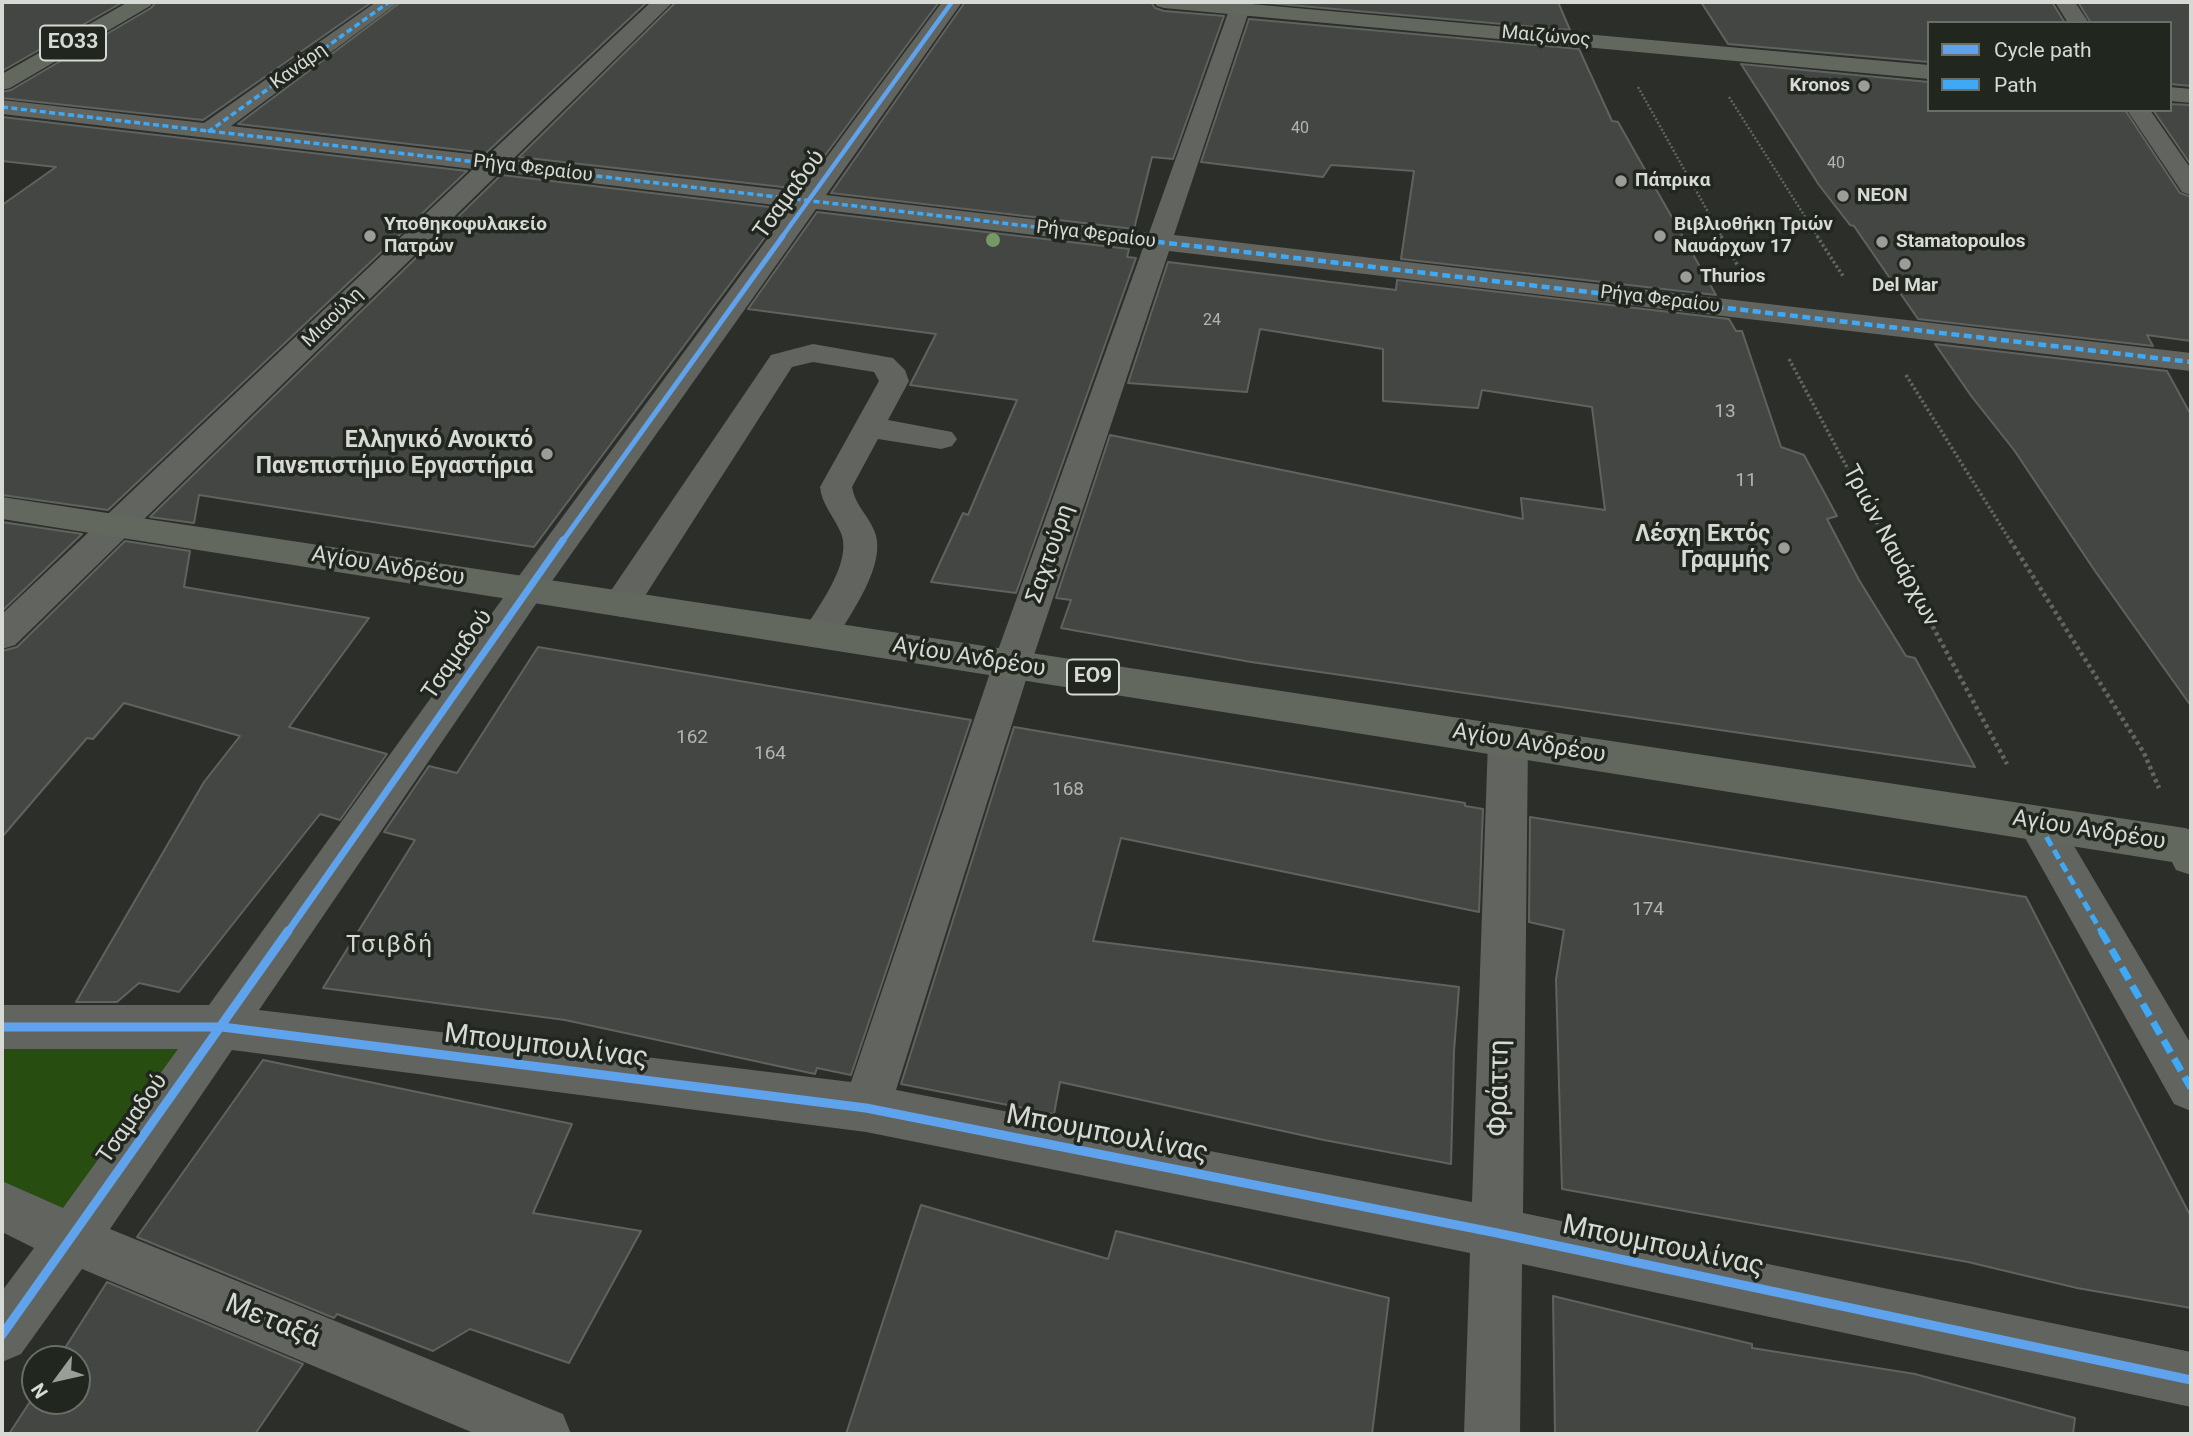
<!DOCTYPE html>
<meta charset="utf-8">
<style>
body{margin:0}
#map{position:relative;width:2193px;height:1436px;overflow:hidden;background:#2c2e2a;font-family:Roboto,sans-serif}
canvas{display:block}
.frame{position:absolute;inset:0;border:4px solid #d6d9d4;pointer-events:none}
.legend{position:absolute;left:1927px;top:21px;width:245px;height:91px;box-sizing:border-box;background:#21271f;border:2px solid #696e67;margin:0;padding:9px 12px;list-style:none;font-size:21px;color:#d6d9d4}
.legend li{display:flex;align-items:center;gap:14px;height:35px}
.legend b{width:35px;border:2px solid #696e67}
.north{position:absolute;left:21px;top:1345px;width:70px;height:70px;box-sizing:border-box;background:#21271f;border:2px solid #696e67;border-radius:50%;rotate:237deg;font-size:19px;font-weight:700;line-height:28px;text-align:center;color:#d6d9d4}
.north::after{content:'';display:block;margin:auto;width:24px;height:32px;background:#9a9d98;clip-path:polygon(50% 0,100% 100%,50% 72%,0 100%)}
</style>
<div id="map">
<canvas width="2193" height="1436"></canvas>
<div class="frame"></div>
<ul class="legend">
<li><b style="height:9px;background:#60a3ed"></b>Cycle path</li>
<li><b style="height:9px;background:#3fa9f5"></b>Path</li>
</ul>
<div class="north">N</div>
</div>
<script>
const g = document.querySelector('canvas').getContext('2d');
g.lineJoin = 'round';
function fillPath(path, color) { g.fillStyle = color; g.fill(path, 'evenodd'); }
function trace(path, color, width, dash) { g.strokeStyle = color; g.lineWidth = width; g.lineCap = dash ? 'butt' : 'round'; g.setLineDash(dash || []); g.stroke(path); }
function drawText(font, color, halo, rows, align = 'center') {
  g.font = font + ' Roboto,sans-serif'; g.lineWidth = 7; g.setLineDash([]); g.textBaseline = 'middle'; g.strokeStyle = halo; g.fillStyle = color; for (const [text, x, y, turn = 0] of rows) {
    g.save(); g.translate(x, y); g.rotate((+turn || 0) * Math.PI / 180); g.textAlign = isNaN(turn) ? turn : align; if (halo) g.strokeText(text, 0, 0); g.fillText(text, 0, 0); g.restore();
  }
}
const green = new Path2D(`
 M2,1027H222L72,1239L2,1206Z`);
const building = new Path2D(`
 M2,2H123L2,71Z
 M156,2H372L203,120L2,98V92L11,90L151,8Z
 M401,2H647L486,153L238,124Z
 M676,2H939L800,189L519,157Z
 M965,2H1151L1155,8L1164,11L1224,16L1173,159L1152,157L1134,229L831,193Z
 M1256,2H1558L1570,30Z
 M1701,2H2052L2065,23H1929V62L1728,44Z
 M2078,2H2191V86L2170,84V23H2091Z
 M1249,19L1579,49L1612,121L1618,122L1716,295L1401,259L1414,171L1331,165L1323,177L1201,162Z
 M1741,64L1929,82V110H2125L2180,193L2191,197V341L2147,335L2153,346L1918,319L1854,226L1850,225L1819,185Z
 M2170,104L2191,105V165L2153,110H2170Z
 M2,117L467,171L108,510L2,495V205L56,167L2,161Z
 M501,175L786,209L534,547L199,495L194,523L150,517Z
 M817,212L1129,249L1127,257L1136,258L1016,593L931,582L963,513L968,515L1017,400L910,385L936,334L748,309Z
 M1168,262L1396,290L1397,280L1729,319L1736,331H1742L1781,447L1804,455L1837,516L1827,519L1859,580L1906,656L1915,658L1975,767L1251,662L1061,628L1071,600L1056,598L1110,435L1523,519L1521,498L1605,510L1592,407L1482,390L1478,408L1383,401V349L1260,329L1247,392L1128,383Z
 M1935,344L2167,371L2191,415V706L2095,571L2014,450L1972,397Z
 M2,522L82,534L2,611Z
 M125,541L190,551L184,587L369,618L289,727L387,754L340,820L320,814L179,992L139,983L117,1002H76L204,782L240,736L124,703L93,739L87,738L2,837V651L17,647Z
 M538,647L971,720L851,1075L817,1068L815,1074L565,1020L323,988L415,840L384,832L429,766L457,773Z
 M1014,727L1465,803V806L1483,809L1479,912L1121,838L1093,941L1459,987L1454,1051L1451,1164L1324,1140L1060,1082L1054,1114L901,1084Z
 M1530,817L2026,897L2191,1217V1308L2077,1288L1968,1262L1562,1189L1556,979L1564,930L1529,922Z
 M263,1060L572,1124L533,1213L641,1231L569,1363L470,1329L433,1351L337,1314L334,1318L137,1237Z
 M921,1205L1108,1259L1116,1231L1389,1298L1372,1434H846Z
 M107,1282L303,1364L255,1434H9L35,1394V1401H77V1359H58Z
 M1553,1296L1752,1344V1348L1915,1374L2075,1418L2073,1434H1555Z`);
const pathFar2 = new Path2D(`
 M1638,87L1722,237
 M1729,97L1818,237`);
const pathFar1 = new Path2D(`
 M1721,236L1738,266
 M1817,236L1843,276
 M1789,359L1887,542
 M1906,375L2011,542`);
const path = new Path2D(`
 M1886,540L2007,764
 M2010,540L2144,753L2159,788`);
const minor = new Path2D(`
 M376,2H399L231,126L487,156L651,2H673L513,159L801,192L942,2H962L826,195L1149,233L1232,2H1252L1174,235L2191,353V371L1169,251L1031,664L896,1090L1472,1202L1488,741L1494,730L1508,725L1522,730L1528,741L1523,1213L2191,1352V1407L1522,1264L1520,1434H1464L1470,1253L866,1132L232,1050L110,1229L563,1414L571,1434H476L82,1269L21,1354L2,1362V1291L34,1248L2,1232V1181L63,1208L178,1049H2V1005H209L516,580L791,207L500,172L15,645L2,649V614L473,169L2,114V100L204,123ZM816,209L1143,248L993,664L851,1082L259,1010L540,598Z
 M2055,2H2075L2089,23H2068Z
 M2127,110H2150L2191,169V195L2182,192Z
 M813,344L893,358L905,370L909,381L888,420L952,432L957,439L952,446L941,449L878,439L852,487C855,505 867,514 874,530C889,563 849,616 833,644L820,648L807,644L802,634C816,609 855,561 840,531C833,515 822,505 820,487L879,381L874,372L813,362L792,367L634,613L621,617L608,613L603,604L608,595L771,355Z
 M2039,807L2054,812L2191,1044V1111L2174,1104L2024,836L2018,824L2024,812Z`);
const major = new Path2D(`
 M128,2H153L150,6L10,88L2,90V74Z
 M1154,2H1229L1929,65V79L1164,8L1157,6Z
 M2170,87L2191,89V103L2170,101Z
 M2,497L2185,828L2191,830V875L2176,870L2172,862L2,519Z`);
const quietFar3 = new Path2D(`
 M2,107L1122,237
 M208,132L389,2`);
const quietFar2 = new Path2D(`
 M1107,236L2191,362`);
const quietFar1 = new Path2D(`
 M2039,824L2102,933`);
const quiet = new Path2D(`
 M2101,931L2191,1088`);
const cyclewayFar3 = new Path2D(`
 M782,237L952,2`);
const cyclewayFar2 = new Path2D(`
 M562,542L783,236`);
const cyclewayFar1 = new Path2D(`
 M287,933L563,540`);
const cycleway = new Path2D(`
 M2,1027H222L866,1108L1497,1233L2191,1380
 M2,1335L288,931`);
const trees = [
 [993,240]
];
const markers = [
 [1864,86,7,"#9a9d98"],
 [1621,181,7,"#9a9d98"],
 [1843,196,7,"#9a9d98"],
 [370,236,7,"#9a9d98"],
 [1660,236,7,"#9a9d98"],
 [1882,242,7,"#9a9d98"],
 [1905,264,7,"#9a9d98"],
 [1686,277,7,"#9a9d98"],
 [547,454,7,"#9a9d98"],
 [1784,548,7,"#9a9d98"]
];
const farNumbernames = [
 ["40",1300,129],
 ["40",1836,164],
 ["24",1212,321]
];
const farStreetnames = [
 ["Μαιζώνος",1546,37,5],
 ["Κανάρη",299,67,-36],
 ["Ρήγα Φεραίου",533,169,7],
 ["Ρήγα Φεραίου",1096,235,7],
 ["Ρήγα Φεραίου",1660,300,7],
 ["Μιαούλη",333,318,-44]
];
const farPoinames = [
 ["Kronos",1850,86,"right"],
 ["Πάπρικα",1635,181],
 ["NEON",1857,196],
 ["Υποθηκοφυλακείο",384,225],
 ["Πατρών",384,247],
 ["Βιβλιοθήκη Τριών",1674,225],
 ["Ναυάρχων 17",1674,247],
 ["Stamatopoulos",1896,242],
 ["Thurios",1700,277],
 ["Del Mar",1905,286,"center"]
];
const numberNames = [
 ["13",1725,412],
 ["11",1746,481],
 ["162",692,738],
 ["164",770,754],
 ["168",1068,790],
 ["174",1648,910]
];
const shields = [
 [73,43,66],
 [1093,677,52]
];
const shieldNames = [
 ["ΕΟ33",73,43],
 ["ΕΟ9",1093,677]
];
const streetNames = [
 ["Τσαμαδού",790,195,-54],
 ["Τριών Ναυάρχων",1890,546,62],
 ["Σαχτούρη",1051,554,-71],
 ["Αγίου Ανδρέου",388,567,9],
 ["Τσαμαδού",458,655,-55],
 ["Αγίου Ανδρέου",969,658,9],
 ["Αγίου Ανδρέου",1529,744,9],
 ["Αγίου Ανδρέου",2089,831,9],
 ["Τσαμαδού",133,1119,-55]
];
const poiNames = [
 ["Ελληνικό Ανοικτό",533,441],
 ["Πανεπιστήμιο Εργαστήρια",533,467],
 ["Λέσχη Εκτός",1770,535],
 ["Γραμμής",1770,561]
];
const neighbourhoodNames = [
 ["Τσιβδή",390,946]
];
const nearStreetnames = [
 ["Μπουμπουλίνας",546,1047,7],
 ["Φράττη",1500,1088,-89],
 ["Μπουμπουλίνας",1107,1135,11],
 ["Μπουμπουλίνας",1663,1247,12],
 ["Μεταξά",272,1322,22]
];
fillPath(green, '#274d10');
fillPath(building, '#444643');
trace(building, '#5f625e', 2);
trace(pathFar2, '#636563', 2.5, [2, 2]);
trace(pathFar1, '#636563', 3.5, [2.5, 2.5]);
trace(path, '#636563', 4.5, [3.5, 3.5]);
fillPath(minor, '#626460');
fillPath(major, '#62685e');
trace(quietFar3, '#3fa9f5', 3.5, [6, 3.5]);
trace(quietFar2, '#3fa9f5', 4.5, [8, 4.5]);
trace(quietFar1, '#3fa9f5', 5, [10, 5]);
trace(quiet, '#3fa9f5', 7, [14, 7]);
trace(cyclewayFar3, '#60a3ed', 4.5);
trace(cyclewayFar2, '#60a3ed', 5);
trace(cyclewayFar1, '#60a3ed', 7);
trace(cycleway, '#60a3ed', 9);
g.fillStyle = '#749963';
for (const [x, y] of trees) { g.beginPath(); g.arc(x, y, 7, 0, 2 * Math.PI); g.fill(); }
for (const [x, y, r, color] of markers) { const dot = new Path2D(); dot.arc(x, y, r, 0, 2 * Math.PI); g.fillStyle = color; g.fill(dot); trace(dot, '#21271f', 2.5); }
drawText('16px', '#b2b4b0', null, farNumbernames);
drawText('19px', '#d6d9d4', '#21271f', farStreetnames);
drawText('bold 19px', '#d6d9d4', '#21271f', farPoinames, 'left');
drawText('19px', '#b2b4b0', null, numberNames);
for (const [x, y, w] of shields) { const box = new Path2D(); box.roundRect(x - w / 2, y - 17.5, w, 35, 5); g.fillStyle = '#21271f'; g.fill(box); trace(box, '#d6d9d4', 2); }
drawText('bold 21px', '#d6d9d4', null, shieldNames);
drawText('23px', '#d6d9d4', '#21271f', streetNames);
drawText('bold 23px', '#d6d9d4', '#21271f', poiNames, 'right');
g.letterSpacing = '2px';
drawText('24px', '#d6d9d4', '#21271f', neighbourhoodNames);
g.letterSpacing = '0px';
drawText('28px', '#d6d9d4', '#21271f', nearStreetnames);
</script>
